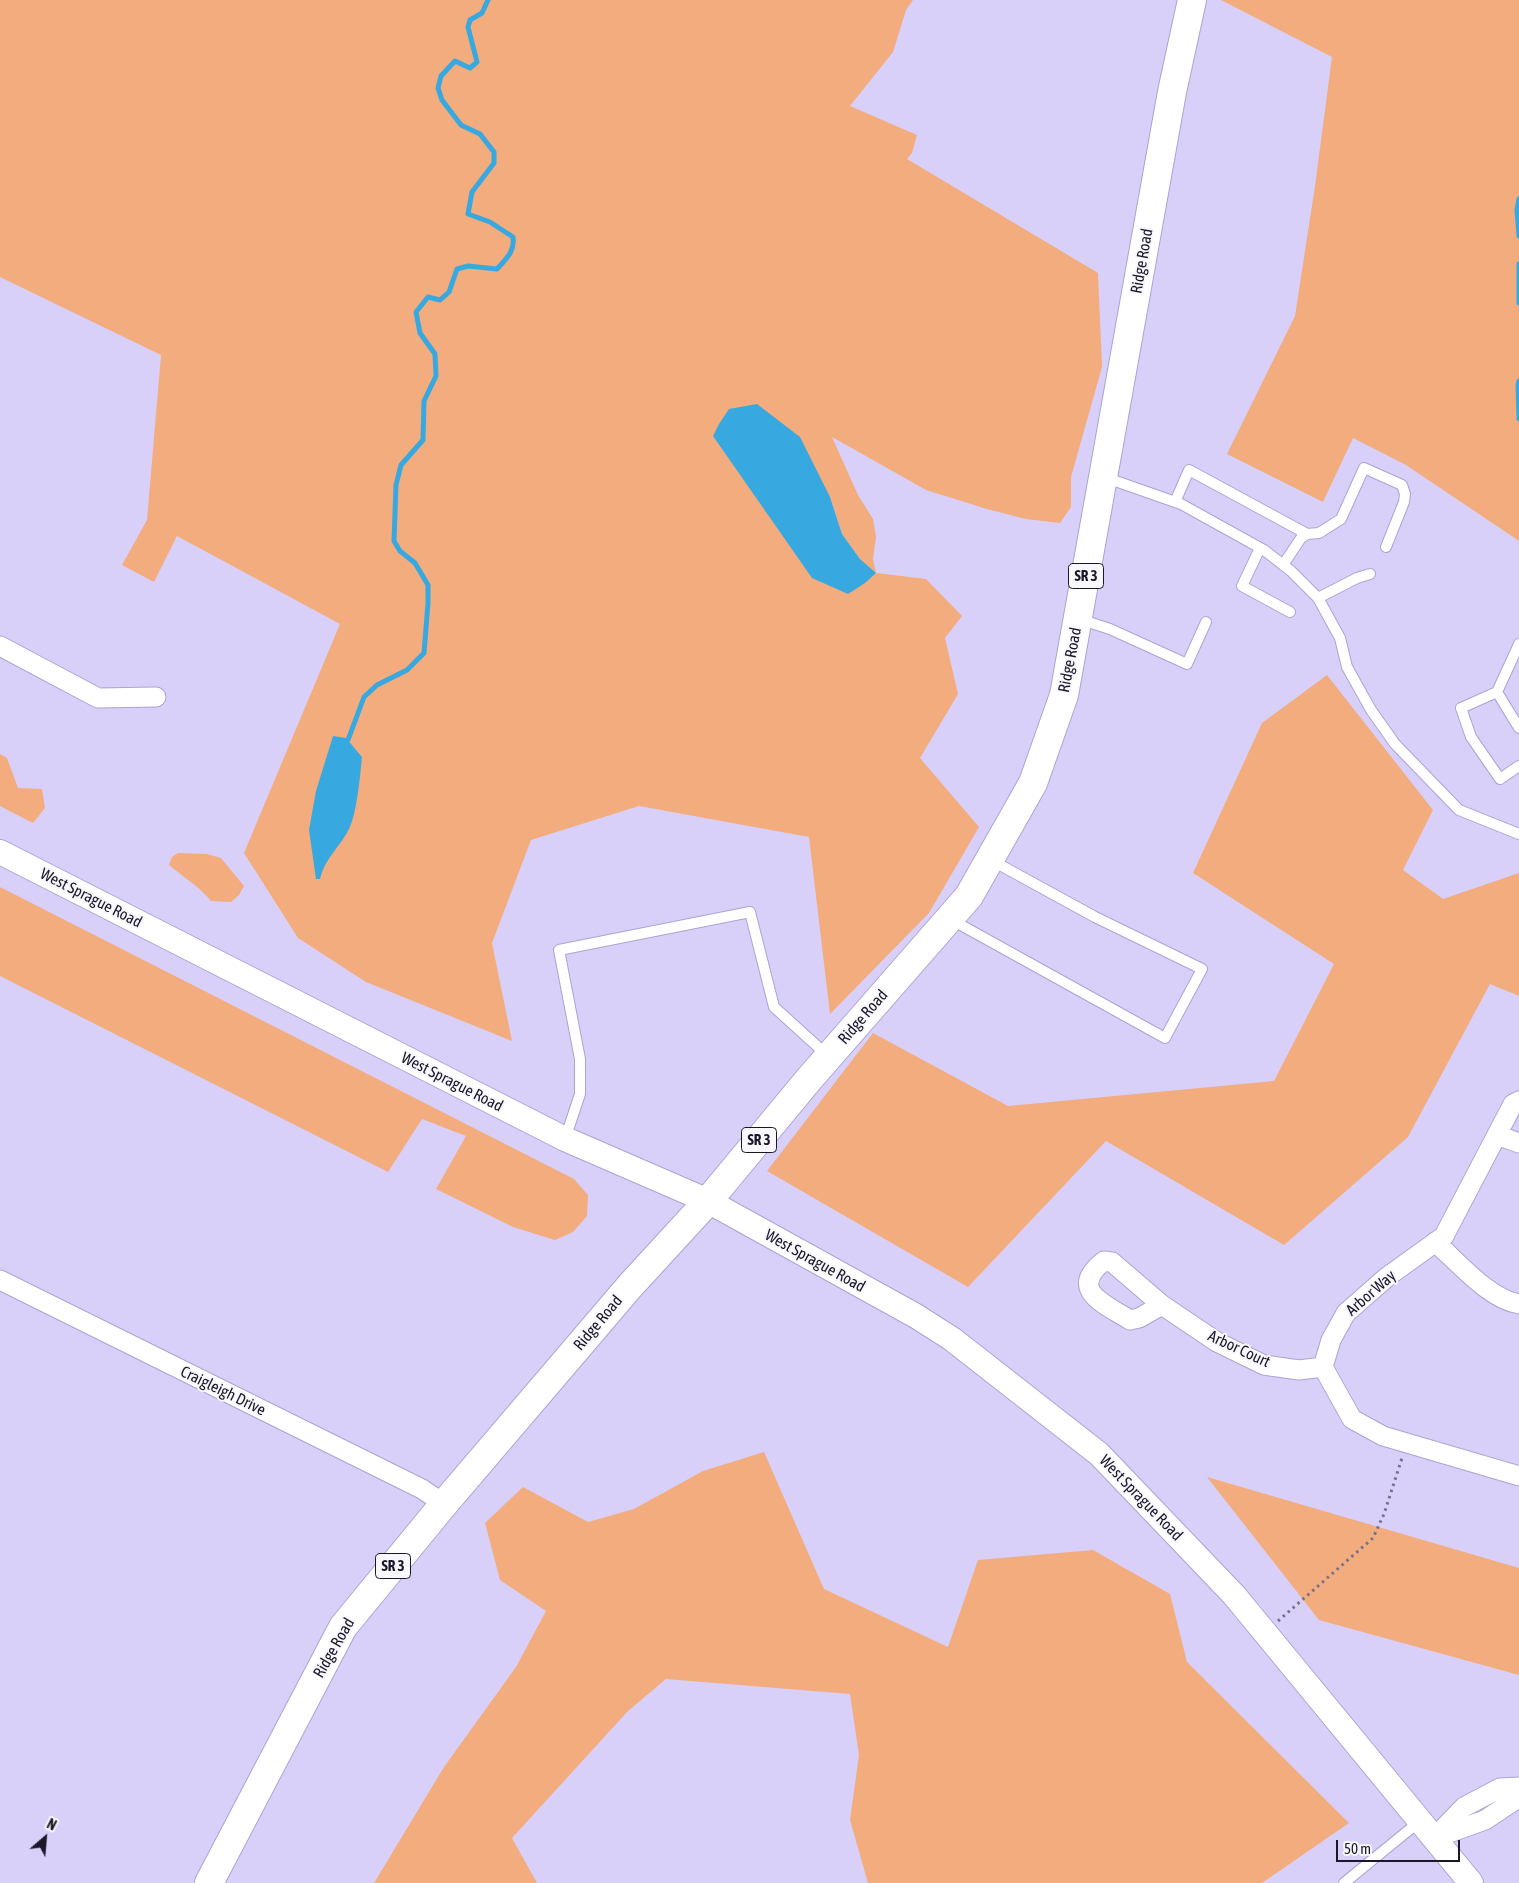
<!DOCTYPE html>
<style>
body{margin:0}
#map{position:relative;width:1519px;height:1883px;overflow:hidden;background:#d8d0f9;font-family:"Asap Condensed",sans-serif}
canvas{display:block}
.north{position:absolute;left:20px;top:1813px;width:50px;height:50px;-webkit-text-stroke:4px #f8f7fc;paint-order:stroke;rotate:27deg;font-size:14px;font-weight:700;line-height:20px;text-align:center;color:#1b1728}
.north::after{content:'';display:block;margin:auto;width:18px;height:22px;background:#1b1728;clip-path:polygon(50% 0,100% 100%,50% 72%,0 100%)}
.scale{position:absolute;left:1336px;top:1840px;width:124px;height:22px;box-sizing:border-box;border:2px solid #1b1728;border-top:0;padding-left:6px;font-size:15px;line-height:18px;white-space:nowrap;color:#1b1728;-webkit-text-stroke:4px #f8f7fc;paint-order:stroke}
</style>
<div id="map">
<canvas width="1519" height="1883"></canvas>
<div class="north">N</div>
<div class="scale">50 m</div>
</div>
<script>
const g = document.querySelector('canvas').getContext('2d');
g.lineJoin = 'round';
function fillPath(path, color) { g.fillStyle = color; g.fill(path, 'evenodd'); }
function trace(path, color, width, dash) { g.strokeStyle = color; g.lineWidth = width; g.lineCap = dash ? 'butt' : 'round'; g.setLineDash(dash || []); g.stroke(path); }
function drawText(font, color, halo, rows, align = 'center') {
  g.font = font + ' "Asap Condensed",sans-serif'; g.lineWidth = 4; g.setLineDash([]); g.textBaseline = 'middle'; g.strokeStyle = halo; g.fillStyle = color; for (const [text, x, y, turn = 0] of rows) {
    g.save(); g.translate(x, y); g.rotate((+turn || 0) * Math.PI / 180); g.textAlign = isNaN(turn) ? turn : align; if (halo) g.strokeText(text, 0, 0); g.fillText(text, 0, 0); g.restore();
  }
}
const green = new Path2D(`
 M0,0H913L906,10L893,52L850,106L917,135L912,153L907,159L1098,273L1102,367L1071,477V507L1060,523L1026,519L987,509L926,490L832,437L858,495L873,519L876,537L873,559L876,573L926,579L962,616L945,638L958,694L920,758L979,827L929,913L830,1014L809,837L639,806L531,840L492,943L512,1041L366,982L298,938L244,853L340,624L177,536L154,582L122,565L147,520L161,355L0,277ZM713,436L830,497L842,534L860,559L876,573Z
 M1221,0H1519V541L1406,465L1353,438L1323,502L1227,454L1295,316L1315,186L1332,57Z
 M1327,675L1433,810L1403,870L1443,899L1519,873V996L1490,984L1408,1137L1284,1245L1106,1141L968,1287L767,1171L873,1033L1008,1106L1274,1081L1334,964L1193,873L1262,723Z
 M0,754L7,758L18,788L42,789L45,808L33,823L0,806Z
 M178,853L207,854L221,858L244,886L239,895L231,902L211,901C198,885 184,878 169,865L172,857Z
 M0,887L574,1179L588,1195L587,1216L573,1232L555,1240L513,1227L436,1189L466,1136L422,1119L388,1172L0,976Z
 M764,1452L824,1589L948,1647L978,1560L1093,1550L1170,1594L1187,1662L1349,1823L1262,1883H868L850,1820L859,1755L850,1694L666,1679L628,1711L512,1838L537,1883H374L444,1767L516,1667L546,1611L500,1580L485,1523L523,1487L588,1522L634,1509L703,1471Z
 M1207,1477L1519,1568V1675L1319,1620Z`);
const water = new Path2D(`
 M757,404L800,437L830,497L842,534L860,559L876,573L865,583L848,594L812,578L713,436L719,424L729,409Z
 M333,736L346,738L362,757C360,776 357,813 349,829C340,847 325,858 320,879H316L309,830L316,791Z`);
const stream = new Path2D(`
 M1519,199L1517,210L1519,236
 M1519,264V303
 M1519,381L1518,385L1519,419
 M348,740L364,697L377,685L407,670L424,653L428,603V585L415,563L400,551L394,541L396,485L401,465L423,440L424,401L436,376L435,354L420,333L416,312L428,297L440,300L449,292L457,269L468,266L497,269C507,258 515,251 513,237L490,222L468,214L472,192L494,163V152L480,134L461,125L442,100L438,88L441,76L455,61L470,68L477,62L468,27L470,20L482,13L488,0`);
const path = new Path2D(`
 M1278,1621L1373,1538L1384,1514L1402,1458`);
const service = new Path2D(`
 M1104,477L1181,504L1264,550L1291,571L1318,598L1340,638L1347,667L1371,710L1395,744L1459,810L1519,834
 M1175,502L1189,470L1307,534
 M1260,548L1242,586L1290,612
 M1283,565L1301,538L1307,534L1319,533L1341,519L1364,468L1402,485L1405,494L1404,502L1386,547
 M1318,598L1357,578L1370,574
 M1079,619L1110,629L1187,664L1206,622
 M1519,644L1497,692L1519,728
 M1497,692L1461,708L1471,737L1500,779L1519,766
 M950,919L1165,1038L1202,969L1095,917L991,860
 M565,1139L580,1094V1059L559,950L750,912L774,1007L828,1056
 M1344,1883L1420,1821`);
const minor = new Path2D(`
 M0,646L98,698L156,697
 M1519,1101L1513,1104L1444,1236L1387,1277L1346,1313L1331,1340L1323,1367L1352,1419L1383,1436L1519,1476
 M1497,1135L1519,1143
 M1435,1242C1459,1263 1489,1299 1519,1304
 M0,1280L422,1489L444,1504
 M1162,1305L1139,1318L1130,1320C1105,1304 1067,1290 1104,1261L1112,1262L1162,1305L1217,1342L1264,1365L1299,1370L1323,1367
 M1438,1837L1485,1820L1512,1802L1519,1799
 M1434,1838L1464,1807L1500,1788L1519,1787`);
const tertiary = new Path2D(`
 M0,852L565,1139L708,1201L916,1316L952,1339L1099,1454L1234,1595L1471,1883`);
const primary = new Path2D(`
 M209,1883L343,1627L444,1504L630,1286L708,1201L810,1078L969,896L1033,783L1064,695L1172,92L1192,0`);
const shields = [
 [1086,576,35],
 [759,1140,35],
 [393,1566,35]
];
const shieldNames = [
 ["SR 3",1086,576],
 ["SR 3",759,1140],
 ["SR 3",393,1566]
];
const streetNames = [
 ["Ridge Road",1142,261,-80],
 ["Ridge Road",1070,660,-79],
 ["West Sprague Road",91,898,27],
 ["Ridge Road",863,1017,-49],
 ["West Sprague Road",452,1082,27],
 ["West Sprague Road",815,1261,29],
 ["Arbor Way",1371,1293,-41],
 ["Ridge Road",598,1323,-50],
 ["Arbor Court",1239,1349,25],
 ["Craigleigh Drive",223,1391,26],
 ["West Sprague Road",1141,1498,46],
 ["Ridge Road",334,1648,-60]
];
fillPath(green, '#f3ac7d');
fillPath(water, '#37a9e0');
trace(stream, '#37a9e0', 5);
trace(service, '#ada3d3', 12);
trace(minor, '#ada3d3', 21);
trace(tertiary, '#ada3d3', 26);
trace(primary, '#ada3d3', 30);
trace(path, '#77718e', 3, [2.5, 4]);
trace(service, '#fff', 10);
trace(minor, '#fff', 19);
trace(tertiary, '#fff', 24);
trace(primary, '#fff', 28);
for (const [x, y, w] of shields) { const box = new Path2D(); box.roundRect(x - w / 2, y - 12.5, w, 25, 4); g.fillStyle = '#f8f7fc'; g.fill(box); trace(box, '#1b1728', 1); }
drawText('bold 15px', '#1b1728', null, shieldNames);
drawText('16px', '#1b1728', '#f8f7fc', streetNames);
</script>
